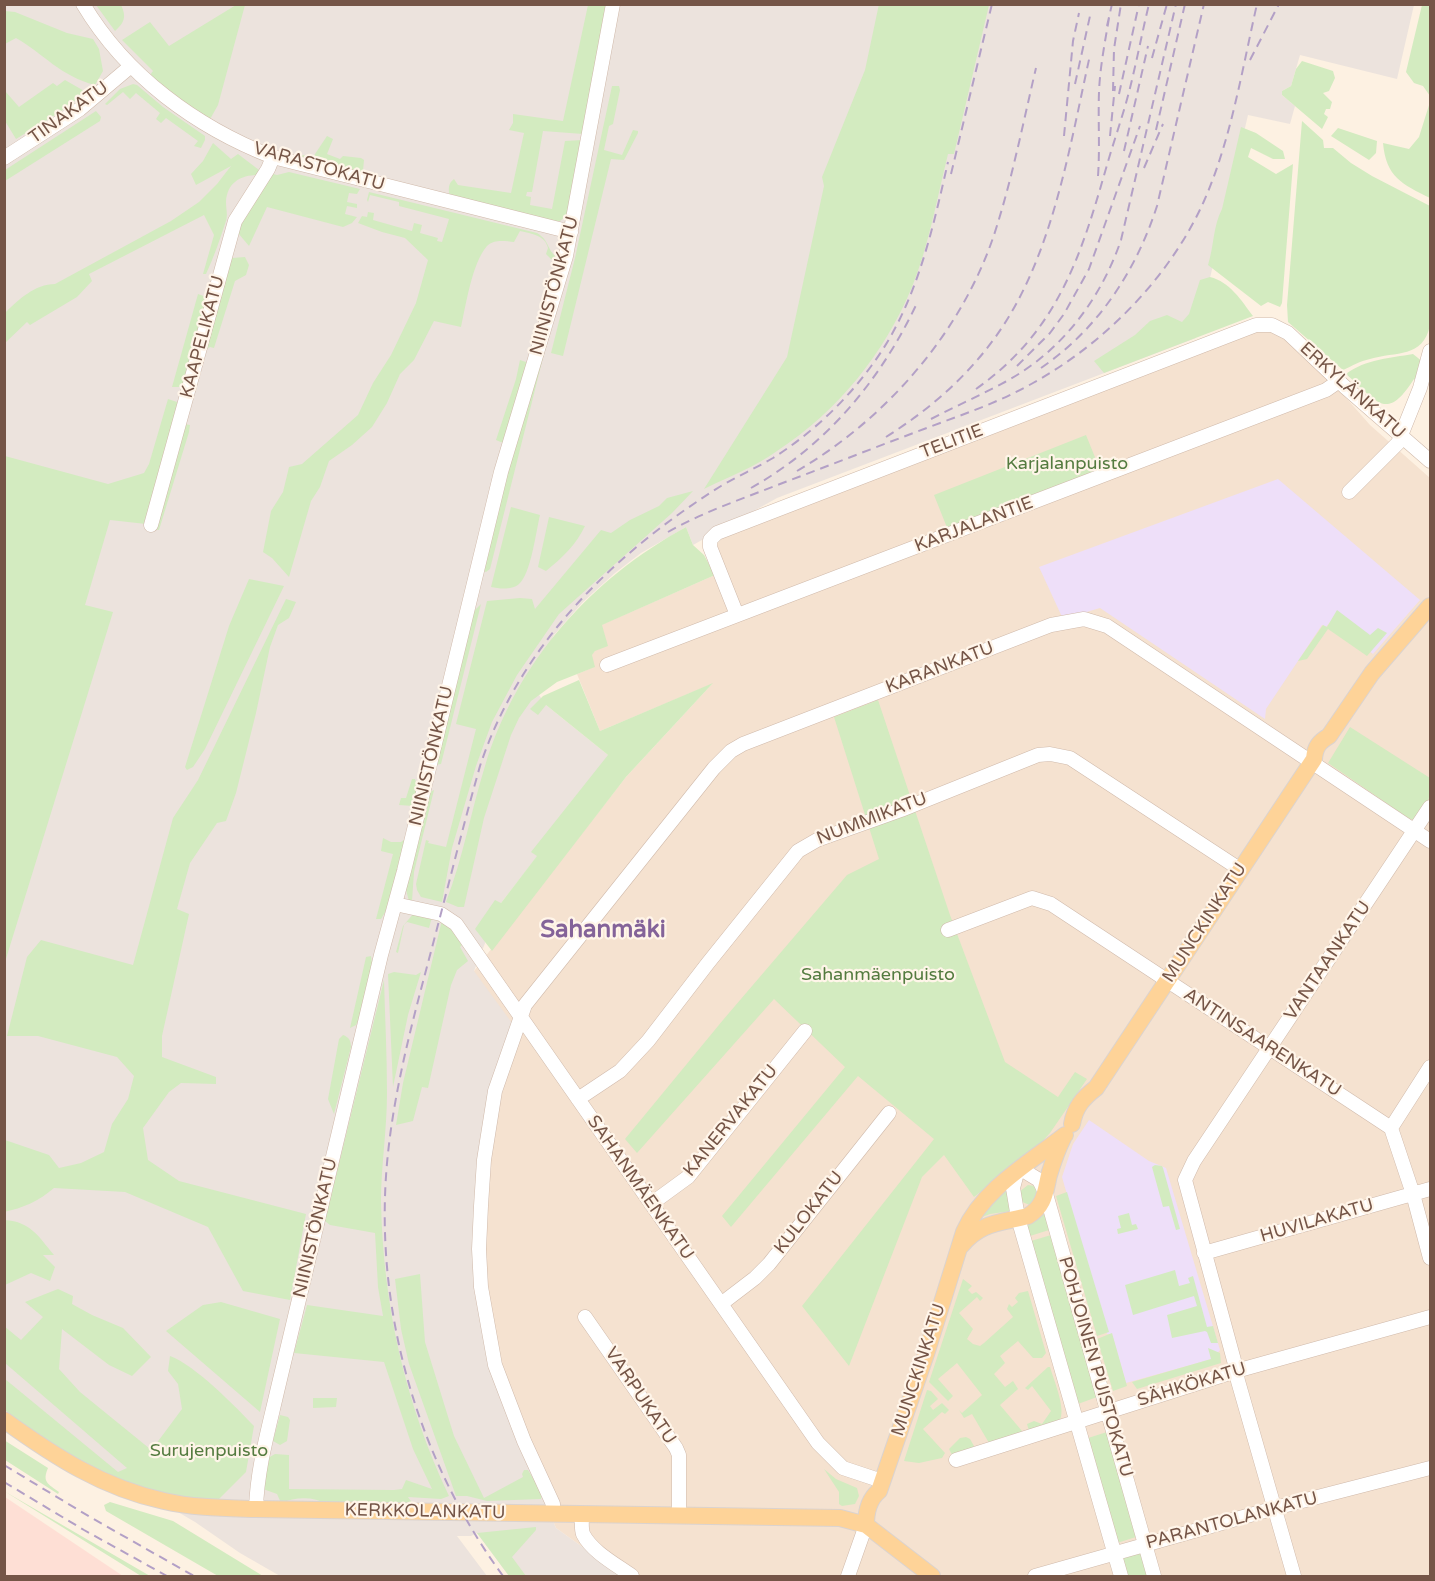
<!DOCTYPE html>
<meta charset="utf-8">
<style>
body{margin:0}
#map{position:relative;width:1435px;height:1581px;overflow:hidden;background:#fdf1e2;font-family:"Varela Round",sans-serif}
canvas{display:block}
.frame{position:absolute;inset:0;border:6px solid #755547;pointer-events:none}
</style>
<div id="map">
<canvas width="1435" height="1581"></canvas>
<div class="frame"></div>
</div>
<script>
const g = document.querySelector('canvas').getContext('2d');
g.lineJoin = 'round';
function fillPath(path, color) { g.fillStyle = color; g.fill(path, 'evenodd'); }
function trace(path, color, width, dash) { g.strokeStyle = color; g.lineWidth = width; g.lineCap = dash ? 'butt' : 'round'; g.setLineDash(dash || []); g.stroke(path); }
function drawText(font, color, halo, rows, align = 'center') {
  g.font = font + ' "Varela Round",sans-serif'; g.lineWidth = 4.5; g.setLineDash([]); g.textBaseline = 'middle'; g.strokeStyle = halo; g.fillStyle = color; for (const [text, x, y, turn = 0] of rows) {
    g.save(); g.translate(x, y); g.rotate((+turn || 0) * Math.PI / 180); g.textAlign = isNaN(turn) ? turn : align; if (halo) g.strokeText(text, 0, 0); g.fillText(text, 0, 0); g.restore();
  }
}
const residential = new Path2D(`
 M1266,329L1281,335L1326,375L1370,425L1430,478V1576H623L556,1528L490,1367L474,971L626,777L712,684L600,731L577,674L594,667L591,655L595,651L601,625L715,575L718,543L724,536L1255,330Z`);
const commercial = new Path2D(`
 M5,1497L123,1576H5Z`);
const industrial = new Path2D(`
 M4,5H1414L1397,79L1300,55L1291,86L1282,91V95L1295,106L1290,124L1248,115L1196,338L777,498L693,545L686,527L641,553L615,573L583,602L554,635L530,682L546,705L613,759L501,903L474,971L512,1023L480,1161L490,1367L556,1528L623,1576H509L477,1533L471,1536H457L487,1576H280L240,1553L195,1522L62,1444L5,1397Z`);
const education = new Path2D(`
 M1278,479L1420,600L1373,654L1330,622L1326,627L1322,625L1266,709L1265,719L1100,608L1063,619L1039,567Z
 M1089,1120L1149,1161L1166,1168L1220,1350L1212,1359L1126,1383L1112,1334H1107L1062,1177L1073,1144Z`);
const green = new Path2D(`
 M879,4L989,5L954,154H948C937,198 929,245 912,287C884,354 838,411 777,451C755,467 728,477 704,489L787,357L824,186L822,177L865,70Z
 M96,5H121C127,17 124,23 115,31Z
 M236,5H245L218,105L209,121L181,101L150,75L153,71L122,40L150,22L169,46Z
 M588,5H607L583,134L543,131L532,192H527L526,196L531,197L530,205L552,209L565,141L582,140L567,215L560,221H556L450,197C448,190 448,183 454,179L458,185L511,193L524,133L509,130L513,123V114L563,121Z
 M1422,5H1430V96L1423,86L1414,83L1406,72Z
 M5,11L15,12L67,33L93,39L99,49L103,71L95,85C60,76 44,54 16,38L5,44Z
 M1302,61L1333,71L1335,78L1329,91L1323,93L1332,102L1330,109H1326L1324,114L1328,117L1322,129L1282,95V91L1291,86L1296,69Z
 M65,80L86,92L60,112L16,139L5,121V91L19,107L53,83L57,86Z
 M133,84L137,85L163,107L205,136V140L201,148L194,146L198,141L166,118L161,123L156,119L160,113L136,93L130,99L123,92L107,105L105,104L120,89Z
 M612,86H619L620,90L613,124L609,126L604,150L622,155L633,130L638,131V133L624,160L611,159L563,356L551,353L575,258Z
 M1430,102V198C1402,184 1386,177 1383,143L1409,149L1419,137Z
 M96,111L101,117L100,121L5,181V170Z
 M1302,121L1323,140L1324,148H1333L1351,163L1372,176L1430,206V325C1423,359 1396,351 1370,359C1360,361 1352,366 1343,370L1288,322L1287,305Z
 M1241,127L1256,133L1283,151L1285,159H1273L1251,148L1248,157L1276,174L1293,164L1282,303L1280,307L1268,302L1261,306L1208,265C1214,246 1213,226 1222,209Z
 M1338,128L1377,141L1376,153L1369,160L1331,136Z
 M327,136L333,139L327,154L340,159L343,156L361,158L364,160L363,171L361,172L302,157V155L313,157Z
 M213,143L231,159L238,154L259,170L258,175C240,175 227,183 226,202C226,209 228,215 226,221C220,239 214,257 206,274H203L214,235L204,215L89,274L92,281L77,297L30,325L27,322L5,343V313C18,300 35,284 55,284L171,221L199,202L217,184L231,166L196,185L191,174L203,161Z
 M289,172L360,189L357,194L349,193L347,202L357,204V208L347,206L345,214L357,217L352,223L343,227L267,207L249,246L238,233L245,213L273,174L277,175Z
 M369,192L537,233C551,241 546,252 560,259L558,266L546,254L548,248C545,235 532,234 520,231L514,242C505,241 494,239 487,246C472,263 466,305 461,327L434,321L414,360L400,374L387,403L372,427L352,445L329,461L320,487L311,501L289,577L272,558L263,552L271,511L283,492L289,467L302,464L358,415L373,383L391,355L416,303L428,260L405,238L382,232L358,223L362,216L367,217L368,212L374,213L373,220L412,231L414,223L422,225L420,233L438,238L437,241L442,242L449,219L399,206V202L370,195L368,202L367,200Z
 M245,257L249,265L246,275L235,281L214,348L210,347L204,351L232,258Z
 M1210,277C1230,282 1241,300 1253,316L1104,373L1094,361L1135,335L1150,321L1167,315L1182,322L1189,314L1200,280Z
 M198,294L209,298L185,385L179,387H172Z
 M550,330L490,569L486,572L481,570L508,466Z
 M1413,354L1423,362L1417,381L1414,379C1386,423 1377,401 1346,374C1366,359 1390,358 1413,354Z
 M520,360L529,363L503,443L496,440L516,379Z
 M168,399L180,403L146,524L110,520L85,605L113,612L5,962V456L108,484L144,473L149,464Z
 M184,424L190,425L189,432L159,530L154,529Z
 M1086,435L1101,472L948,530L934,495Z
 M693,491L672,513L559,614L517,675L492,722L476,766L452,848L442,902L421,897L417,890L416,884L426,840L429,841L428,843L446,847L476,729L456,724L487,601L520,598L532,599L535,609L601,530L611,533L630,520L659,506L667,498Z
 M511,507L540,515C536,531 531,574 519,584C512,590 500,589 491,587Z
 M549,517L585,526C576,545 562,558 546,571L538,567Z
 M686,527L693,545L704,555L715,575L602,625L608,646L595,651L592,655L595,667L557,682L531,701L519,718L511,735L484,818L464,907H458L446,902C463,858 471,811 485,766C517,661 591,579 686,527Z
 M249,579L284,586L205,749L193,767L187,770L185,767L229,626Z
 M286,599L296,602L289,618L278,625L270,647L256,713L236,793L226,821L217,823L190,863L177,909L189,914L162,1036V1057L216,1077V1084L181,1083L169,1092L143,1128L148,1160L179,1181L306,1214L290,1300L243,1291L208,1227L125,1192L54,1188C39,1201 23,1208 4,1212L5,1140L49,1155L59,1168L81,1163L104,1152L112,1124L128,1099L134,1076L117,1057L38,1036H7L27,957L41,940L133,965L173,818L198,780Z
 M481,604L441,764L435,765L471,614Z
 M1337,610L1370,635L1378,628L1387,633L1367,656L1328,629L1307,659L1298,661L1323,625L1327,627Z
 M579,680L600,731L713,683L626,777L492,951L475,929L495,900L501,903L537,856L531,852L608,755L546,705L538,715L530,709L543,696Z
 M878,700L950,915L1005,1062L1058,1097L1075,1072L1087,1079L1050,1133L1038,1146L974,1197L944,1155L922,1177L849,1366L802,1306L934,1139L858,1076L731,1227L722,1216L845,1067L774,999L637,1153L625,1139L723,1020L847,875L879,859L834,717Z
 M1350,727L1430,778C1430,794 1430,813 1413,820L1408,818L1328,763Z
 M412,779H415L418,788L413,806L399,805L401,798H406Z
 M434,790L414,872L412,901H409L406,890L430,792Z
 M383,838L391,842H401L404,840L406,842L387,909L381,919H376L393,854L381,851Z
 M414,913L432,917L429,928L407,922L404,925L398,953L396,952L403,926Z
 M442,920L453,929L462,945L460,947L468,961L457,970L451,985L428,1088L422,1087L413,1121L396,1125L403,1083Z
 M371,956L372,963L358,1021L356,1025L350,1028L366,957Z
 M394,972L416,975L421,972L408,1015L393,1087L388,974Z
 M384,980C385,1017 387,1055 387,1093C387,1130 381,1166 381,1202C383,1305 405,1403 449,1496L441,1499L408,1497L413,1504H327C313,1496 295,1497 281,1503L277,1494L263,1489L268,1458L275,1454L289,1455V1489L394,1490L402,1489L406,1480L432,1489L413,1449L384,1362L294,1353L307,1305L383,1316L378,1287L375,1233L330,1225L325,1221Z
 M343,1035C349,1037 351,1041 351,1047L334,1114L328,1099L339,1039Z
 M1155,1165L1162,1166L1163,1168L1180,1229L1176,1230L1169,1206L1163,1207L1152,1167Z
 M1009,1184L1011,1211L990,1214L977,1219Z
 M1028,1185L1035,1186L1039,1192L1030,1205L1022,1202L1019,1192Z
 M1067,1192L1109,1332L1097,1336L1056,1196Z
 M1044,1210L1049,1230L1030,1236L1026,1222Z
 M1129,1213L1132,1225L1136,1224L1138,1229L1118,1234L1117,1229L1121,1228L1118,1216Z
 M5,1220C31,1222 38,1236 54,1255H43L55,1267L50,1281L31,1273L5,1285Z
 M1051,1235L1097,1397L1078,1404L1031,1241Z
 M1175,1270L1179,1286L1190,1283L1188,1278L1193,1276L1207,1327L1213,1326L1218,1343H1211L1207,1332L1205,1331L1172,1338L1167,1315L1197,1306L1194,1296L1133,1315L1125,1285Z
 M420,1274L425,1342L454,1436L484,1498L523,1477L522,1474L524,1470H528L542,1493L541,1499L487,1501L467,1496H456L409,1364L401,1329L395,1279Z
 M963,1279L972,1286L968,1290L972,1294L976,1292L983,1298L980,1301L977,1297L959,1313L973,1329L967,1339L973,1344L980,1346L984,1343L1013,1317L1007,1309L1009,1304L1012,1307L1018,1302L1015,1298L1019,1293L1028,1291L1046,1353L1042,1358H1033L1018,1341L1000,1356L1005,1363L994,1374L1005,1387L1013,1381L1018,1389L1000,1405L1022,1431L1020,1433L989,1443L972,1414L964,1418L959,1410L962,1413L982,1395L957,1363L938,1379L953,1396L948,1401L929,1382Z
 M58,1289L73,1296L72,1304L92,1315L123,1328L151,1357L132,1376L109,1365L62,1329L59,1369L80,1392L155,1453L160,1448L156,1444L182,1409L178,1384L168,1371L170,1356C195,1365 236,1407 254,1426L246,1472L219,1499C187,1500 139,1491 111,1478C75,1462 35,1434 5,1410V1379L118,1472L127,1468L5,1363L4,1326L21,1340L43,1317L25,1302Z
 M221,1302L280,1319L260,1412L166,1331L203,1305Z
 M1112,1333L1127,1386L1113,1391L1097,1339Z
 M1208,1348L1220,1353L1221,1363L1137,1389L1132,1382L1211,1359Z
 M1048,1367H1050C1054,1381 1067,1410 1059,1422L1029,1431L1027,1424L1034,1421L1042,1424L1051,1411L1032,1386L1028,1390L1025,1388Z
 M927,1390L931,1391L938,1399L930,1406L933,1410L942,1403L949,1410L945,1414L942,1412L923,1429L945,1453L942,1458L919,1463L904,1461Z
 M313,1398H337L336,1407L313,1408Z
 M280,1415L288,1417L290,1420L287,1441L280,1445L273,1441Z
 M1107,1432L1136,1537L1117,1543L1088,1438Z
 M966,1437L970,1439L974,1446L972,1450L953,1457L949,1449L960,1438Z
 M4,1440L48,1468C42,1482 48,1484 59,1492L58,1494L5,1460Z
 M824,1469L836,1479L857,1488L859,1496L855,1504L842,1506L839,1504V1492Z
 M4,1491L150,1576H141Z
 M110,1502L173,1521L263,1576H218L106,1511L104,1505Z
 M536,1527V1530L512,1557L526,1576H509L477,1533Z
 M1138,1552L1141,1554L1147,1576H1126L1122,1558Z`);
const minor = new Path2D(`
 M83,4C126,76 196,127 273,157L571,232
 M4,158L80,109L131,66
 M1349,492L1398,443L1420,388L1430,351
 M151,525L235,221L268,169L273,157
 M737,615L710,547V540L717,533L1256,325H1272L1288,333L1345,387L1430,461
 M607,665L1326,390L1339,381
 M395,904L441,914L456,924L818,1443L843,1468L882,1481
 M948,930L1032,898L1051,904L1391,1128L1413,1194L1430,1258
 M578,1099L620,1071L648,1041L708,963L798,851L817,840L901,810L1038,755L1050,754L1070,758L1241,870
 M1391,1128L1430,1067
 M1021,1169L1039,1180L1046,1194L1154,1576
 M1017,1173L1013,1188L1018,1218L1121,1576
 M651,1204L688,1177L805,1031
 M1204,1253L1430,1189
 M721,1304L755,1278L769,1264L889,1113
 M585,1317L676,1448L679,1455V1516
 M956,1460L1236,1371L1430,1317
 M256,1509C257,1470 268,1431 277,1392L381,955L404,871L501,472L566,256L613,4
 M553,1514V1504L524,1441L495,1365L481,1287L479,1249L481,1206L484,1160L495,1091L525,1005L714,768L731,751L743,744L1051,625L1084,619L1107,626L1430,841
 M582,1514C582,1520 581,1528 583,1534C592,1552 617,1565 632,1576
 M848,1576L866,1525
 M1035,1576L1275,1508L1430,1468
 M1294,1576L1238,1381L1235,1364L1185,1180L1194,1161L1430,807`);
const major = new Path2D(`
 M1072,1124C1075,1107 1083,1098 1096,1088L1314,759C1315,747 1319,742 1329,736L1372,673L1430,606
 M961,1246C980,1222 1001,1223 1028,1216C1045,1206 1045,1192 1049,1175C1053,1162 1057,1150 1063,1138
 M4,1420C54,1456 103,1488 164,1501C194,1508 225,1508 256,1509L840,1518L866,1525L932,1576
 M866,1525C866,1513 869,1499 879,1491L926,1354L964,1232C983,1189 1029,1163 1065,1135`);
const rail = new Path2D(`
 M1107,26L1112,4
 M1152,58L1167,4
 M1250,60L1279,4
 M1075,84L1090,16
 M1113,91L1114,49L1121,4
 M1119,94L1139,4
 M1156,130L1185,4
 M1064,136L1073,41L1079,13
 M1110,136L1115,86
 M1124,151L1148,46
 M1144,168L1163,124
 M951,174L992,4
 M1098,176C1100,148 1098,120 1099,92C1100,67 1105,42 1109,18
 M1017,366L1050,333L1064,314L1089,269L1140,126
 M1041,368C1098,329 1136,271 1157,206L1204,4
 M976,389C1058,331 1081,256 1107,165C1113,144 1120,124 1126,103C1135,71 1141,37 1149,4
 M931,419C956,406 981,395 1005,382C1061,352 1101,299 1121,240L1176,4
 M886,437C927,411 964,380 994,339C1052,260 1069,150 1090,55
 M797,471C886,419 961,333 994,235C1012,180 1023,123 1036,68
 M751,488C827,445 881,380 918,301
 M668,532C703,512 742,499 780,484C828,466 876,447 924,429C961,415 998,403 1033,383C1105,343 1170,277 1204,201C1231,140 1242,70 1257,4
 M4,1465L90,1517L194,1576
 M4,1482L84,1530L167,1576
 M503,1576C415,1456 372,1302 388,1153C395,1087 412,1023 429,959C446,895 462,830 480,766C520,645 614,553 721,486C738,476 756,468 773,458C811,434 846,401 872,365C916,306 932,232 948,162`);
const streetNames = [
 ["TINAKATU",69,113,-36],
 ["VARASTOKATU",319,167,16],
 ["NIINISTÖNKATU",555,286,-75],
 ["KAAPELIKATU",203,337,-75],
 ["ERKYLÄNKATU",1352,391,42],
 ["TELITIE",952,442,-21],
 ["KARJALANTIE",974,525,-21],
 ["KARANKATU",940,668,-21],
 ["NIINISTÖNKATU",432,756,-77],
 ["NUMMIKATU",872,819,-21],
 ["MUNCKINKATU",1205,923,-57],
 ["VANTAANKATU",1328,961,-56],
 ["ANTINSAARENKATU",1262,1043,33],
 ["KANERVAKATU",731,1121,-51],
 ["SAHANMÄENKATU",640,1188,55],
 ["KULOKATU",809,1213,-52],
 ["HUVILAKATU",1317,1221,-16],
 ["NIINISTÖNKATU",316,1228,-77],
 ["POHJOINEN PUISTOKATU",1095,1367,74],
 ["MUNCKINKATU",919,1370,-72],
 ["SÄHKÖKATU",1192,1385,-17],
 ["VARPUKATU",640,1396,56],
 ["KERKKOLANKATU",425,1512,1],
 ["PARANTOLANKATU",1232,1521,-15]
];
const parkNames = [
 ["Karjalanpuisto",1067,464],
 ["Sahanmäenpuisto",878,975],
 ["Surujenpuisto",209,1451]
];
const districtNames = [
 ["Sahanmäki",603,931]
];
fillPath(residential, '#f5e2d0');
fillPath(commercial, '#fedfd5');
fillPath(industrial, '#ece3dd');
fillPath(education, '#eedff9');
fillPath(green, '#d3ebc0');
trace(minor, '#d0baab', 15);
trace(major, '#dbd3cf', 18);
trace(minor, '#fff', 14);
trace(major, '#fed398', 16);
trace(rail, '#b3a0c6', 2, [9, 6]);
drawText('18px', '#755547', '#fff5e9', streetNames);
drawText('18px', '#547b3f', '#fff5e9', parkNames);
drawText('bold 24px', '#846399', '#fff5e9', districtNames);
</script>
